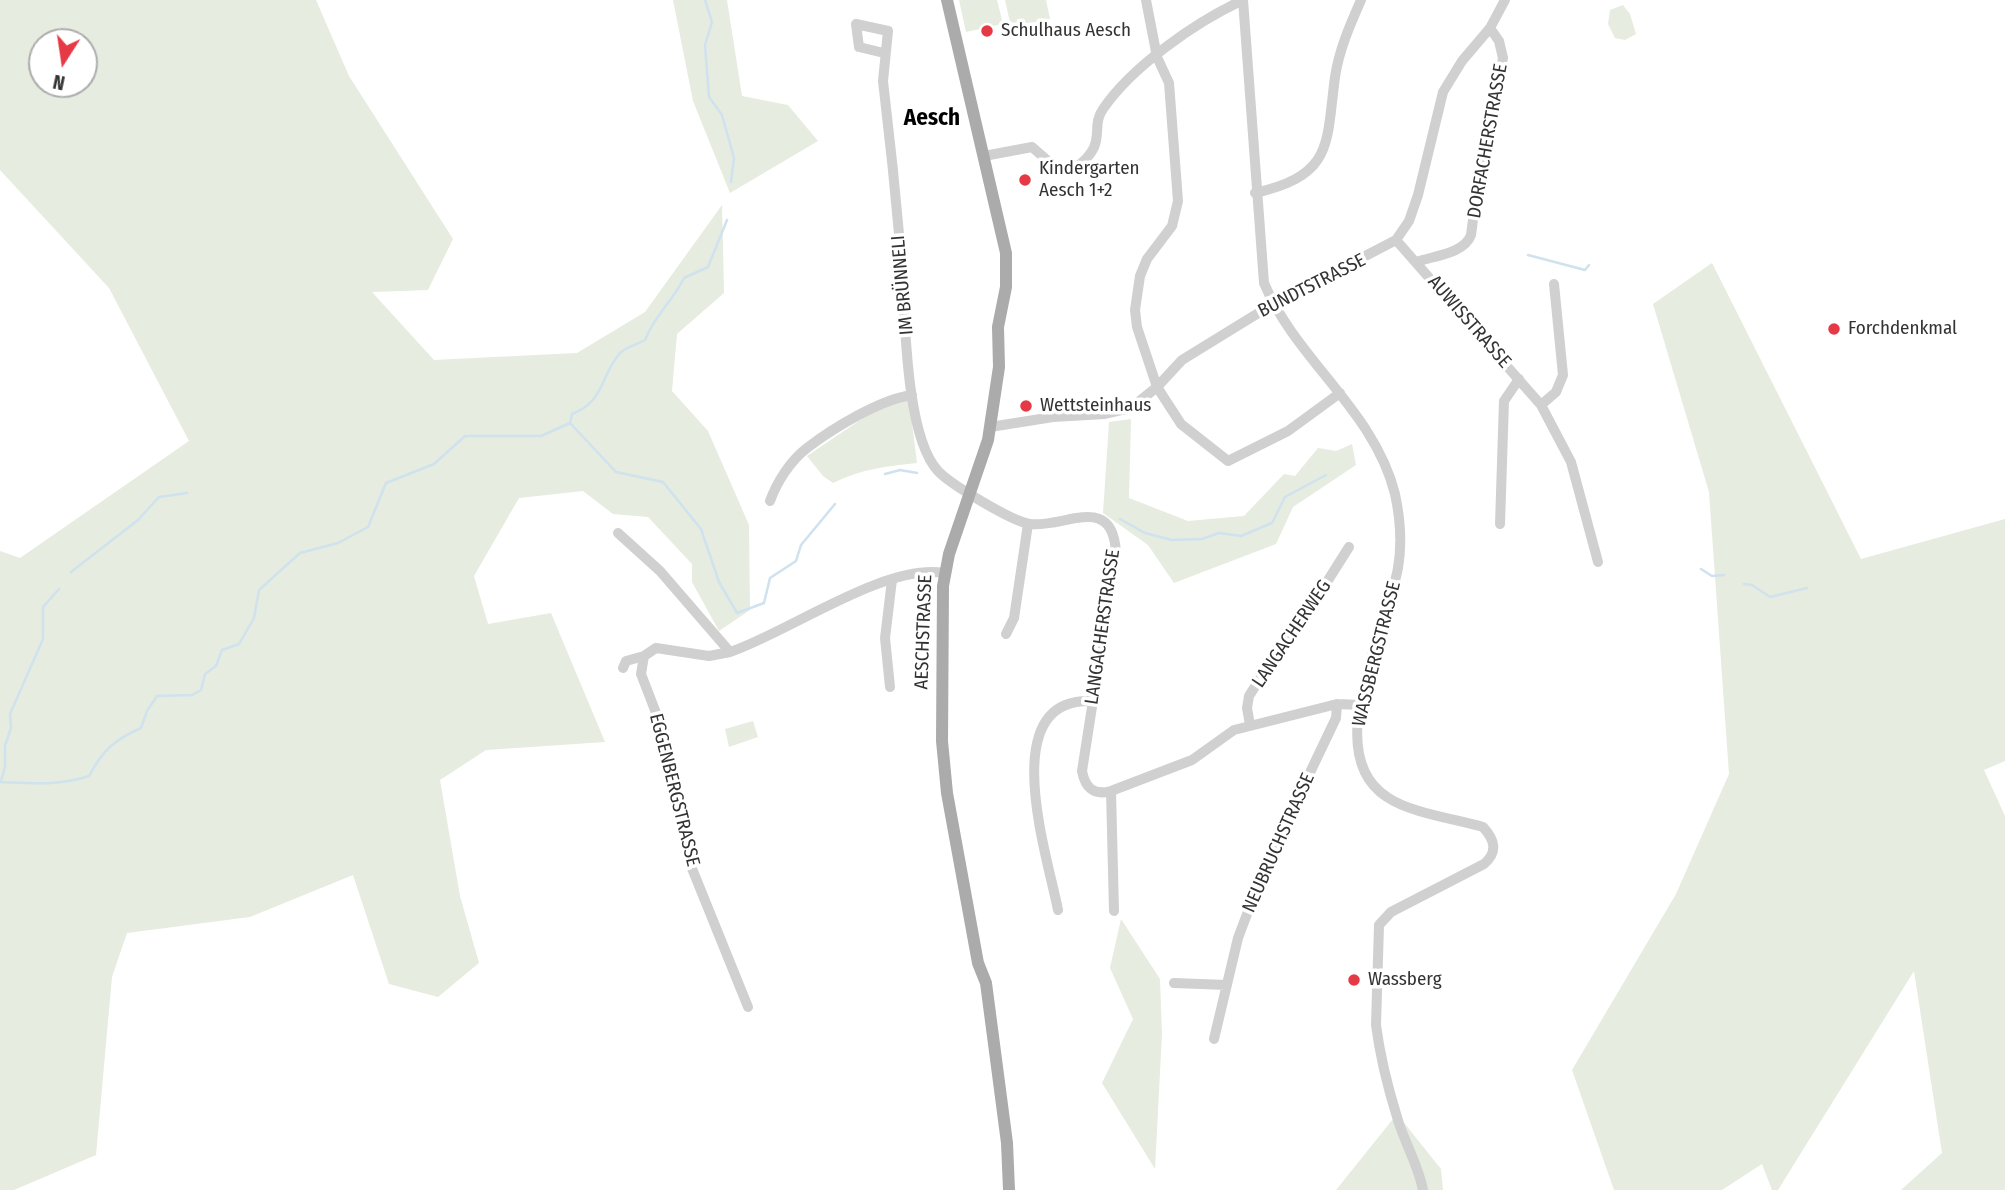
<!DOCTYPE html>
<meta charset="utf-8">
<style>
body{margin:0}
#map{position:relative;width:2005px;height:1190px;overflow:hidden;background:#fff;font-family:"Fira Sans Condensed",sans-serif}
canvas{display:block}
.north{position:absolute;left:28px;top:28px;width:70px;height:70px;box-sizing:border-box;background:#fff;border:2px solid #adadad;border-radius:50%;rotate:192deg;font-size:19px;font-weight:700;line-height:28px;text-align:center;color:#333}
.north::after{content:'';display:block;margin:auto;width:24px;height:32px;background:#e63946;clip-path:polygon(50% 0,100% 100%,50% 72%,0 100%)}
</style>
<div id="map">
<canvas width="2005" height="1190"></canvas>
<div class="north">N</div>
</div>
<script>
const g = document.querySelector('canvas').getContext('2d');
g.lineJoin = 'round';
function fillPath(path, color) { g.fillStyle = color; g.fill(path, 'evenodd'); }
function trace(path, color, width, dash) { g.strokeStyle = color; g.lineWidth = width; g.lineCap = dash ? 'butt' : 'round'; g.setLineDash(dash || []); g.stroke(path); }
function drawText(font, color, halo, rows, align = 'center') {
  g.font = font + ' "Fira Sans Condensed",sans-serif'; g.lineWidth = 7; g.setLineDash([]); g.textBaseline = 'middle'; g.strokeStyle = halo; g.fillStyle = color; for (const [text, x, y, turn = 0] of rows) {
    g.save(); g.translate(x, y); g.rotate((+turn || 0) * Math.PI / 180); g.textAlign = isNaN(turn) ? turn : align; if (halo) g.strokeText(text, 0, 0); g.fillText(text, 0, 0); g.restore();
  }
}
const green = new Path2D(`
 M0,0H316L349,76L453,239L428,290L372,292L434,360L577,353L645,312L722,205L724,293L677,334L672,391L708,431L749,525L750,610L719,631L692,582V564L648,517L613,514L583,491L519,498L474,576L488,624L551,613L605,742L486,750L440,780L460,896L479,963L438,997L389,984L353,875L250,917L127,933L112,977L96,1155L14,1190H0V551L20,558L189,441L109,288L0,170ZM42,42H84V84H42Z
 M673,0H727L742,96L788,105L818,141L730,193L693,101Z
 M959,0H997L1003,24L966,32Z
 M1005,0H1046L1050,19L1011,27Z
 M1623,5L1630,14L1636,34L1625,40L1615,38L1608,24L1610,10Z
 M1712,263L1861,559L2005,519V761L1984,770L2005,816V1190H1901L1942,1153L1914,971L1778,1190H1772L1762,1164L1722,1190H1614L1572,1070L1676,894L1729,774L1709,492L1653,304Z
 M909,399L917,463C887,466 861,469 833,483L823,476L807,456L890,400Z
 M1131,419L1129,498L1188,521L1244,516L1284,474L1295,476L1318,448L1336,451L1352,444L1356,465L1293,507L1276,544L1174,583L1148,545L1103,513L1109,422Z
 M753,721L758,737L729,747L725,729Z
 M1121,919L1160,979L1162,1034L1155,1169L1102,1083L1133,1019L1110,968Z
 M1397,1114L1441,1169L1443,1190H1336Z`);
const stream = new Path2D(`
 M705,0L712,22L705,45L709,97L722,115L734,158L731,182
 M1528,255L1585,270L1589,265
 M570,423L616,472L663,482L701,529L719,582L737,613L764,603L770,578L796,561L801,545L835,504
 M885,474L900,470L917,473
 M1120,519L1145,533L1172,540L1202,539L1219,533L1241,536L1272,523L1285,497L1326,475
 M1701,569L1712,576L1724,575
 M71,572L138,520L159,497L187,493
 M1744,584L1752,585L1770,597L1807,588
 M1,781L5,767V746L11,728L10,714L43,639V607L59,589
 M0,782C30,783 60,786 89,776C103,750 114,740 141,728L147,711L157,696L192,695L201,690L205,674L216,666L222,650L239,644L254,618L259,590L300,553L338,543L368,527L386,483L434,464L465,436H541L570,423L572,414C605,401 600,376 620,353C626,347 638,344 645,340C654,316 673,301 684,278L708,267L727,220`);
const minor = new Path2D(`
 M1146,0L1157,57L1169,83L1178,201L1172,226L1147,259L1140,276L1135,310L1137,327L1157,387L1181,424L1228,461L1288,431L1340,393
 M884,53L859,47L856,24L888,31L883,81C890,139 896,197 901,255C905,307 904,435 938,471C950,484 1013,522 1030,524C1065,528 1113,492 1116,553L1082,771C1085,787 1093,796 1111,791L1192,760L1234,730L1337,704L1361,705
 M984,156L1032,147L1056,168L1074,169C1110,143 1089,129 1103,109C1132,66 1196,22 1243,0L1264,283C1296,360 1374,410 1395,494C1400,517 1402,545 1398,568C1387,629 1319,753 1387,797C1410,813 1456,819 1483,827C1495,840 1498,852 1484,864L1391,912L1379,925L1376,1025C1380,1056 1388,1088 1397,1117C1404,1142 1418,1164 1423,1190
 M1255,193C1334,175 1326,144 1335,77C1339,50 1350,25 1361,0
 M1396,240L1541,405L1571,462L1598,562
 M1416,262C1433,256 1464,254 1471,235L1482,151L1503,58L1499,41L1490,28
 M1541,405L1556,392L1563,375L1554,284
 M990,427L1053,417L1105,414L1131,408L1157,387L1182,360L1273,304L1396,240L1409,221L1418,195L1443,92L1462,61L1490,28L1505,0
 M770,501C777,482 790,461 807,448C833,428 881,399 912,395
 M1500,524L1504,401L1519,379
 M618,533L660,571L730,652
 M1006,634L1014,618L1028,524
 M623,668L626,661L644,656
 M890,687L885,638L892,580
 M1250,725L1247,708L1249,696L1307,605L1313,604L1349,547
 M1111,791L1114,911
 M1058,910C1048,857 994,697 1092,701
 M1174,983L1227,985
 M748,1007L691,866L663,731L641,674L644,656L656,648L709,656L730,652C789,632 885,563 944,573
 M1214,1039L1238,938L1264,869L1336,718L1337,704`);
const major = new Path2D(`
 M947,0L1006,253V287L998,327L999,367L988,440L949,554L943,586L942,741L947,793L978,963L986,983L1007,1143L1009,1190`);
const markers = [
 [987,31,7,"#e63946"],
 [1025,180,7,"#e63946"],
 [1834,329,7,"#e63946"],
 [1026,406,7,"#e63946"],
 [1354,980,7,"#e63946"]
];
const poiNames = [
 ["Schulhaus Aesch",1001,31],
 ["Kindergarten",1039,169],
 ["Aesch 1+2",1039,191],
 ["Forchdenkmal",1848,329],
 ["Wettsteinhaus",1040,406],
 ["Wassberg",1368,980]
];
const streetNames = [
 ["DORFACHERSTRASSE",1488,141,-80],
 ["IM BRÜNNELI",903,285,-95],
 ["BUNDTSTRASSE",1312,286,-27],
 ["AUWISSTRASSE",1469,322,49],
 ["LANGACHERSTRASSE",1103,627,-82],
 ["AESCHSTRASSE",924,632,-88],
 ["LANGACHERWEG",1292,634,-56],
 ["WASSBERGSTRASSE",1377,654,-76],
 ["EGGENBERGSTRASSE",674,790,76],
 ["NEUBRUCHSTRASSE",1279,843,-66]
];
const quarterNames = [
 ["Aesch",932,119]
];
fillPath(green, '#e6ecdf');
trace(stream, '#cfe2ee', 2.5);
trace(minor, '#d0d0d0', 10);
trace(major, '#ababab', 12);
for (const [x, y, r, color] of markers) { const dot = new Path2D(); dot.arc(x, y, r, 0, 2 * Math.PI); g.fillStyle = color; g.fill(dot); trace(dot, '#fff', 2.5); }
drawText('19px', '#333', '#fff', poiNames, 'left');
drawText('19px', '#333', '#fff', streetNames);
drawText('bold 23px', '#000', '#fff', quarterNames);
</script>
